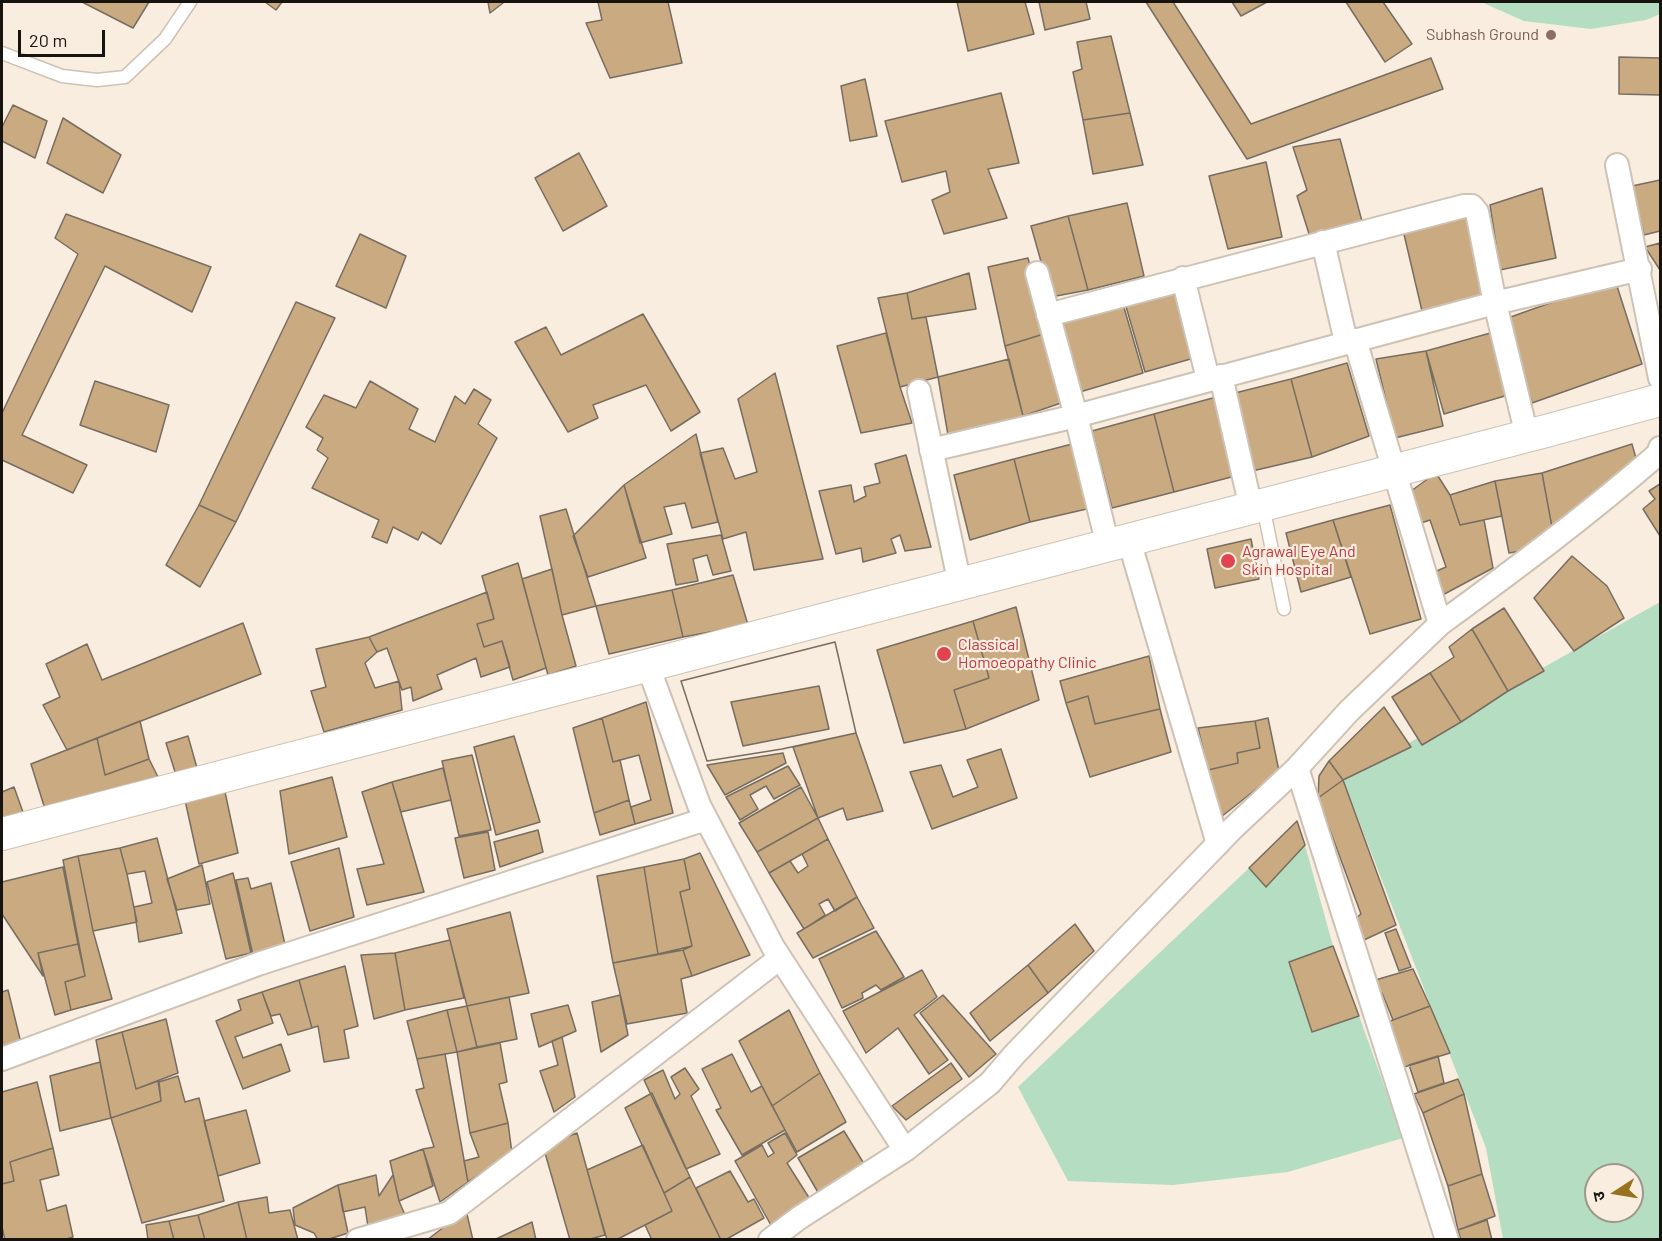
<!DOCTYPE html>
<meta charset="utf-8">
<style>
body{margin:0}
#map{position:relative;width:1662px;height:1241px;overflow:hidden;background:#f9eddf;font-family:Barlow,"Noto Sans Devanagari",sans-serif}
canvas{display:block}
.frame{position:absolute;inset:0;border:3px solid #17130e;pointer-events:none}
.north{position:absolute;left:1584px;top:1163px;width:60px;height:60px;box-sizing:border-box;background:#f9eddf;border:2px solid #9f968b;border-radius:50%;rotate:258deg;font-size:16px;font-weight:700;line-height:24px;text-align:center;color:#17130e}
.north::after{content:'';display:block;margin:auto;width:21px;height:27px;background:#96731c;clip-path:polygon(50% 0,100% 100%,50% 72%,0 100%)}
.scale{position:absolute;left:18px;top:30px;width:87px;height:27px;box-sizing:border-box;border:3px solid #17130e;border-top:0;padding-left:8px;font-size:18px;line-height:21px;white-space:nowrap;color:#17130e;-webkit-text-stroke:4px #f9eddf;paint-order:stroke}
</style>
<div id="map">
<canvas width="1662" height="1241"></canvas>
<div class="frame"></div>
<div class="north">उ</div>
<div class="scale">20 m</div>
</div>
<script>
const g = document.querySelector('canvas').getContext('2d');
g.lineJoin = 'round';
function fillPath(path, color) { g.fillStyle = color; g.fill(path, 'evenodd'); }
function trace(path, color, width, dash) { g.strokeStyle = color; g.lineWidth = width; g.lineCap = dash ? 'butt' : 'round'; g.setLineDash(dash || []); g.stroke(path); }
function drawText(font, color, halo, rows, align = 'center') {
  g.font = font + ' Barlow,sans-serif'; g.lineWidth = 4.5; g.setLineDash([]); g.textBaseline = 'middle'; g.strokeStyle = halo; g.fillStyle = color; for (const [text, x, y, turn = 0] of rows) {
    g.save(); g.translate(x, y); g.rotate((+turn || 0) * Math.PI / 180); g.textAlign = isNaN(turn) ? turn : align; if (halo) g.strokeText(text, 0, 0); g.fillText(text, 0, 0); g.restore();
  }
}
const green = new Path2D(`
 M1481,2H1660V14L1646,20L1591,29L1524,21Z
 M1660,602V1239H1503L1486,1148L1343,780ZM1596,1175H1632V1211H1596Z
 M1305,845L1333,946L1289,962L1312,1031L1359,1016L1403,1138L1288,1172L1173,1185L1068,1181L1018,1087L1249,868L1266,886Z`);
const building = new Path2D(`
 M82,2H149L133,28Z
 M265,2H282L276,10Z
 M488,2H503V3L490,13Z
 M598,2H668L682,63L610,78L586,23L602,20Z
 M957,2H1025L1034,34L968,51Z
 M1039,2H1086L1090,19L1045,30Z
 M1146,2H1173L1251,124L1431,58L1443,89L1247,159Z
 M1232,2H1267L1241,16Z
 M1346,2H1383L1412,44L1385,62Z
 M1111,36L1130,113L1083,120L1073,72L1082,69L1077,42Z
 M1619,57L1660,58V95L1619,94Z
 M865,79L877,136L850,141L841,86Z
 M1001,93L1019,163L988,169L1007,218L944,234L932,200L950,192L946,171L902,182L885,121Z
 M13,105L47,121L35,158L2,141V127Z
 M1130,113L1143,165L1093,174L1083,120Z
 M63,118L121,155L103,193L47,163Z
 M1340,139L1363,225L1311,240L1297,196L1307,190L1293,147Z
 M579,153L607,206L563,231L535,178Z
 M1266,162L1282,237L1228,249L1209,176Z
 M1660,180V231L1644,235L1632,186Z
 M1542,188L1556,258L1500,270L1490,205Z
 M1127,203L1144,276L1088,290L1068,216Z
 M66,214L211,267L192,312L105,266L22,435L87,465L73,493L2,460V413L78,254L55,238Z
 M1068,216L1088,290L1051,297L1031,226Z
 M1466,216L1486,298L1422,311L1403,230Z
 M360,234L406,256L386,308L336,286Z
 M1660,243V270L1645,247Z
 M1028,258L1047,333L1005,346L988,267Z
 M969,273L976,309L912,319L907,293Z
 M1616,283L1642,364L1532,403L1505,319L1578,293Z
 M1175,289L1194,358L1145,372L1125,303Z
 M907,293L912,319L926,317L938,377L900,387L878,298Z
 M296,302L335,318L236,522L199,505Z
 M1123,304L1143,373L1080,392L1061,321Z
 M643,314L700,412L671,431L646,385L593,405L598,418L568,432L515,342L546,327L561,355Z
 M1494,332L1508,395L1444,414L1426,351Z
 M886,333L900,387L912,423L861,433L837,346Z
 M1047,333L1061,403L1023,416L1005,346Z
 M1426,351L1443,426L1395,438L1376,359Z
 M1009,359L1023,416L948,435L938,377Z
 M1347,363L1369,436L1312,457L1291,379Z
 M775,373L823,559L754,570L746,532L723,539L700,453L723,448L735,479L757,472L738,399Z
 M1291,379L1312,457L1248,472L1231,394Z
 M95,381L169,405L156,452L80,425Z
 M370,381L418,409L409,429L435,442L455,396L465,404L474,389L491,400L478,424L497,438L441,544L422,532L418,540L393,527L387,543L372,537L379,520L312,488L328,458L317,450L323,438L306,427L324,395L356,408Z
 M1220,396L1239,475L1174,492L1154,414Z
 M1154,414L1174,492L1112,508L1092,431Z
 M696,434L718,522L692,528L685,503L664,507L672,534L640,543L624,485Z
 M1076,443L1091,508L1030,522L1014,459Z
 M1632,444L1637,462L1552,527L1542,473Z
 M906,455L931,547L905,551L900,535L891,539L896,553L863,562L861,548L836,554L819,491L851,485L854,502L866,496L864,487L880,483L875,464Z
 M1014,459L1030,522L970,540L954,475Z
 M1436,473L1450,495L1460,525L1484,520L1493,568L1437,598L1432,573L1446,567L1430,520L1421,523L1411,491Z
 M1542,473L1552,527L1532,549L1509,553L1495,481Z
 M1495,481L1502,516L1460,525L1450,495Z
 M1660,484V536L1643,509L1655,499L1649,491Z
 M624,485L646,558L588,577L573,536Z
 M199,505L236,522L200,587L166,565Z
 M1390,505L1421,619L1370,634L1333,520Z
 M566,509L596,606L562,615L540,516Z
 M1333,520L1351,577L1301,592L1286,533Z
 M721,535L731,571L713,575L707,555L693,559L698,581L676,585L667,544Z
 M1251,539L1259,579L1215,588L1207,549Z
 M1572,556L1607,586L1624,618L1574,651L1534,598Z
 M518,563L546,668L513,680L502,641L484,647L477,624L494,619L482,576Z
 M552,569L562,615L576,666L548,675L522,579Z
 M733,575L748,625L683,637L672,590Z
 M672,590L683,637L609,654L596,606Z
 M487,592L494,619L477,624L484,647L502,641L510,667L481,677L476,658L437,675L442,689L413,701L411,687L402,690L387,648L377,652L369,637Z
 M1016,607L1039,700L966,729L954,690L989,678L973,621Z
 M1504,608L1544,671L1508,691L1472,629Z
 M973,621L989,678L954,690L966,729L904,743L877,650Z
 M243,623L261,674L67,750L43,705L60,697L46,664L87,644L102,680Z
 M1472,629L1508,691L1461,722L1430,673L1454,657L1449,647Z
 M369,637L377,652L365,663L375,688L399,681L402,710L324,732L311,691L326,687L316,649Z
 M835,642L856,733L782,749L707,761L681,681ZM819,686L829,729L743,746L731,702Z
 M835,642L856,733L782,749L707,761L681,681Z
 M1149,656L1160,709L1095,724L1088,696L1066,703L1060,681Z
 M1430,673L1461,722L1422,745L1392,697Z
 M1088,696L1095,724L1160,709L1171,752L1090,777L1066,703Z
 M646,702L673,813L635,824L631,807L651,800L639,755L613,762L602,718Z
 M1384,707L1411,747L1343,780L1329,761Z
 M602,718L613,762L620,760L629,800L594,813L573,728Z
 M1268,718L1279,771L1221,817L1208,770L1238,763L1237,753L1260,748L1255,721Z
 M140,721L149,759L105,775L97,738Z
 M1255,721L1260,748L1237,753L1238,763L1208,770L1198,728Z
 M856,733L883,811L847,820L843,808L818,818L793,747Z
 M188,736L197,768L176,775L166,743Z
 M514,736L540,822L496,835L474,747Z
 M97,738L105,775L149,759L162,785L49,822L31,764Z
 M1001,749L1017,798L932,829L910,772L941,765L953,797L978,787L967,760Z
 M783,753L786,763L725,795L707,765Z
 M472,755L491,830L459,836L442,761Z
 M1329,761L1343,780L1318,798L1319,776Z
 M788,766L800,785L774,799L766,786L750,795L758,809L740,820L726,797Z
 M443,768L451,800L401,812L392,782Z
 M332,777L347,837L289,854L280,791Z
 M1343,780L1396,925L1364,940L1356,918L1361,914L1318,798Z
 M392,782L424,892L367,905L357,869L384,864L362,792Z
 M14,787L24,815L2,821V792Z
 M801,787L818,818L757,852L739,823Z
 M225,792L238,853L199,864L185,800Z
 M629,800L635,824L600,835L594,813Z
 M818,818L828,839L769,873L757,852Z
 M1297,821L1305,845L1266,887L1249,868Z
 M538,830L543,852L500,867L494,842Z
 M488,832L495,870L464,878L455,838Z
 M157,838L182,933L139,942L134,907L152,903L145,871L127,874L120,848Z
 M828,839L857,897L835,911L828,899L819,904L825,915L804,929L769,873L790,861L798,873L808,866L802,854Z
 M120,848L127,874L137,922L93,931L78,856Z
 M339,848L354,917L310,931L291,862Z
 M700,853L750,955L692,976L683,950L692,946L680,892L690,889L684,859Z
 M78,856L93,931L112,999L71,1010L65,982L85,976L63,860Z
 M684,859L690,889L680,892L692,946L658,954L644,867Z
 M202,865L210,904L177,910L167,879Z
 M63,867L78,944L38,953L43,976L2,914V882Z
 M644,867L658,954L613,963L597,876Z
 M233,873L251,953L226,959L207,882Z
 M248,878L251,889L271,883L286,949L254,960L236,880Z
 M857,897L874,928L813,958L797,933Z
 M510,912L529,993L467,1006L447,929Z
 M1075,924L1094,951L1048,993L1028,965Z
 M1396,929L1411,967L1399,971L1385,933Z
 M876,931L904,977L881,990L876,985L862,993L863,998L842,1008L819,959Z
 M450,940L464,998L405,1010L395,953Z
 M78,944L85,976L65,982L71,1010L55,1015L38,953Z
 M1333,946L1359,1016L1312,1032L1289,962Z
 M683,950L692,976L681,979L687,1013L627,1024L613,963Z
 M395,953L405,1010L374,1019L361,955Z
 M1028,965L1048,993L990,1041L970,1013Z
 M345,966L358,1026L344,1030L349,1058L324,1062L318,1026L312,1028L299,980Z
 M1413,969L1430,1006L1393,1020L1382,993L1376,996L1372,981Z
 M922,970L937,997L914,1015L948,1060L929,1074L898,1028L866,1053L843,1011Z
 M299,980L312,1028L288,1035L280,1014L271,1016L262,992Z
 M8,990L21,1043L2,1049V992Z
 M262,992L273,1023L235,1037L243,1058L281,1044L290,1071L243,1089L216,1021L241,1010L238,1000Z
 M620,995L628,1035L601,1052L592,1002Z
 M943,995L996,1054L969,1077L920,1013Z
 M509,997L517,1039L477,1047L467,1006Z
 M568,1005L576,1031L539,1047L531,1014Z
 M467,1006L477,1047L457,1052L447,1010Z
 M1430,1006L1450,1053L1398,1069L1385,1023Z
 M447,1010L457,1052L417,1059L407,1021Z
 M789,1010L820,1073L772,1106L739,1041Z
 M166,1019L178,1073L136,1089L122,1032Z
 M122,1032L136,1089L158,1081L161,1101L111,1118L96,1040Z
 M562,1037L575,1097L554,1112L540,1071L558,1065L552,1041Z
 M500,1043L507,1082L499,1084L508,1123L470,1133L457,1052Z
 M445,1054L468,1182L440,1202L423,1149L434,1147L416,1090L424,1088L417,1059Z
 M732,1054L751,1092L762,1086L785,1130L742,1155L716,1110L721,1108L702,1069Z
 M1438,1056L1444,1083L1418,1092L1409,1065Z
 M100,1062L111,1118L60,1131L50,1076Z
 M951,1063L962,1079L906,1120L892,1106Z
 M685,1068L699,1089L691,1096L720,1154L686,1169L644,1080L663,1070L675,1099L680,1094L671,1077Z
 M820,1073L846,1122L797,1152L772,1106Z
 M178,1076L185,1102L199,1098L224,1201L142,1223L111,1118L161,1101L159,1082Z
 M1458,1079L1464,1094L1423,1113L1414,1094Z
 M37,1082L53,1148L10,1162L14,1181L2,1184V1092Z
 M652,1093L690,1177L664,1193L625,1108Z
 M1464,1094L1482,1174L1448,1186L1423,1113Z
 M246,1110L260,1163L218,1176L204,1121Z
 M508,1123L512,1153L468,1182L464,1161L479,1157L470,1133Z
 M844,1131L866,1167L819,1194L798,1158Z
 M577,1133L605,1235L587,1240H570L543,1146Z
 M785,1133L797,1155L787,1163L813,1204L772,1227L735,1161L762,1145L768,1157L774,1153L768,1143Z
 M643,1145L672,1211L616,1240H607L587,1170Z
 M53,1148L59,1175L40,1180L47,1211L66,1205L73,1237L63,1240H5L2,1227V1184L14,1181L10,1162Z
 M423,1149L433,1186L399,1201L390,1161Z
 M730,1171L748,1202L754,1199L764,1218L725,1240H721L696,1188Z
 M1482,1174L1495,1216L1458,1230L1448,1186Z
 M376,1175L379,1196L393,1175L399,1201L405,1215L368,1227L365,1207L343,1212L338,1185Z
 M690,1177L721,1240H652L645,1225L672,1211L664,1193Z
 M338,1185L348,1233L326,1240H318L314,1233L295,1225L293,1208Z
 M267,1197L269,1213L290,1210L298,1240H247L238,1202Z
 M238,1202L247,1240H205L198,1215Z
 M466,1210L473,1240H427Z
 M198,1215L205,1240H174L169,1221Z
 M1487,1220L1492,1240H1461L1458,1230Z
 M169,1221L174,1240H148L146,1225Z
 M532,1222L536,1240H494Z`);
const lane = new Path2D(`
 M2,53L62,76L97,80L125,77L165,39L190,2
 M1263,506L1284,609`);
const street = new Path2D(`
 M1617,165L1660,378
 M1323,242L1346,342
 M1183,278L1208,379
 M1048,315L1464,206H1472L1477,212L1495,303L1640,269
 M1221,376L1251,508
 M919,391L960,585
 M931,450L1076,416L1037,273
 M1129,540L1218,844
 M1108,546L1076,416L1495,303L1527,436
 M1440,624C1514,570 1588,515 1658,454L1660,448
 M648,666L699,805L773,947L905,1150
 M1297,768L1447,1240
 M2,1059L258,964L706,819
 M358,1240L449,1213L780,958
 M770,1240L799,1218L905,1150L990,1083L1014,1055L1232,829L1297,768L1349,711L1440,624L1355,340`);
const secondary = new Path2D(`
 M2,834L1546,431L1660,400`);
const markers = [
 [1551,35,6,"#8d6e63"],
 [1228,561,8,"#e0444e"],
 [944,654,8,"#e0444e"]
];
const educationNames = [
 ["Subhash Ground",1539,35]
];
const healthNames = [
 ["Agrawal Eye And",1242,552],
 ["Skin Hospital",1242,570],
 ["Classical",958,645],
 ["Homoeopathy Clinic",958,663]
];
fillPath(green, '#b4ddc2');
fillPath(building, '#caaa81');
trace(building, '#776d60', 1.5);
trace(lane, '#cdc2b4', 15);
trace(street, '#cdc2b4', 26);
trace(secondary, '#cdc2b4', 34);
trace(lane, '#fff', 12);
trace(street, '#fff', 22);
trace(secondary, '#fff', 32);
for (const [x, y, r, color] of markers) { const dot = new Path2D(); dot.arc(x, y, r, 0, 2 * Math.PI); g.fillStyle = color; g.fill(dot); trace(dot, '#f9eddf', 2); }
drawText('16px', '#785e54', '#f9eddf', educationNames, 'right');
drawText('16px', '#be3a42', '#f9eddf', healthNames, 'left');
</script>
